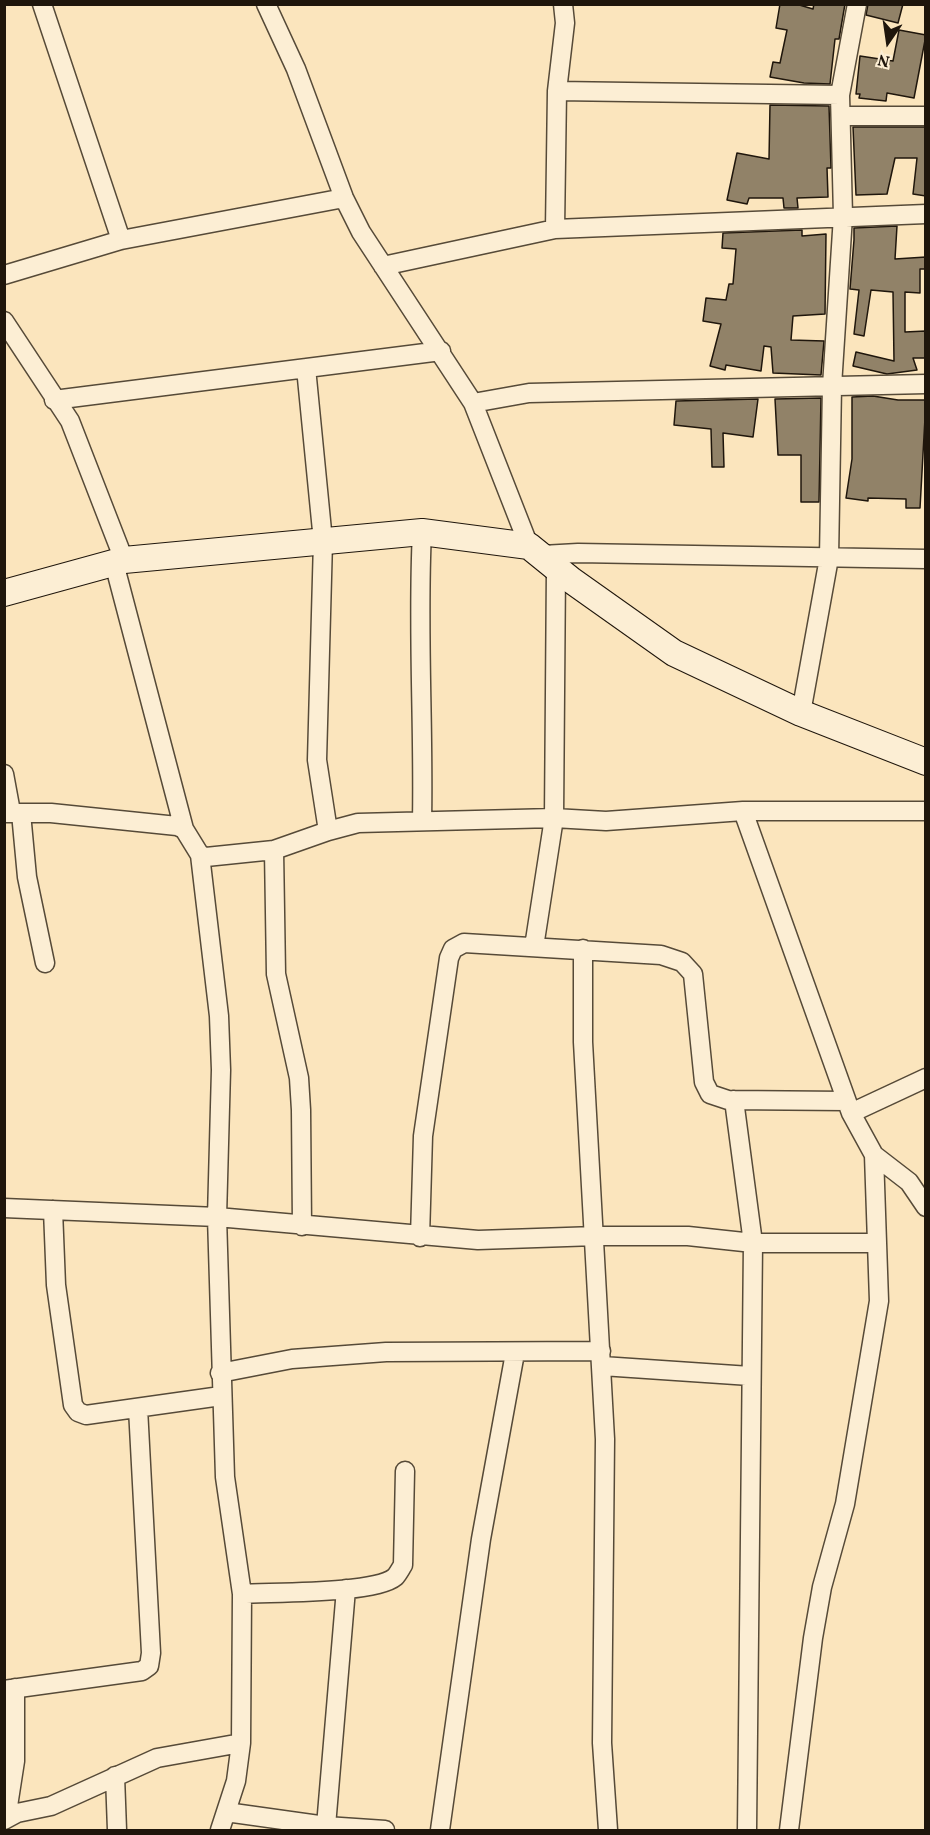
<!DOCTYPE html>
<style>
body{margin:0}
#map{position:relative;width:930px;height:1835px;overflow:hidden;background:#fbe5bd;font-family:Vollkorn,serif}
canvas{display:block}
.frame{position:absolute;inset:0;border:6px solid #1f160c;pointer-events:none}
.north{position:absolute;left:858px;top:12px;width:60px;height:60px;-webkit-text-stroke:4px #fceed4;paint-order:stroke;rotate:193deg;font-size:16px;font-weight:700;line-height:24px;text-align:center;color:#1f160c}
.north::after{content:'';display:block;margin:auto;width:21px;height:27px;background:#1f160c;clip-path:polygon(50% 0,100% 100%,50% 72%,0 100%)}
</style>
<div id="map">
<canvas width="930" height="1835"></canvas>
<div class="frame"></div>
<div class="north">N</div>
</div>
<script>
const g = document.querySelector('canvas').getContext('2d');
g.lineJoin = 'round';
function fillPath(path, color) { g.fillStyle = color; g.fill(path, 'evenodd'); }
function trace(path, color, width, dash) { g.strokeStyle = color; g.lineWidth = width; g.lineCap = dash ? 'butt' : 'round'; g.setLineDash(dash || []); g.stroke(path); }
const building = new Path2D(`
 M780,4H796L813,9L814,4H845L839,39H835L830,84L804,83L770,77L773,62L780,63L787,30L776,28Z
 M868,4H903L898,23L866,15Z
 M899,30L926,35L914,98L887,93L886,101L859,98L860,94H856L860,56L893,61Z
 M770,105L829,106L831,168H827L828,197L797,198L798,208H784L783,198H749L747,204L727,200L737,153L769,159Z
 M853,127H926V196L913,194L917,158H895L887,194L856,195Z
 M897,226L895,259L926,257V269H920V293L905,292V332L926,331V358H913L917,370L887,374L853,366L856,352L894,361L893,292L871,290L864,336L854,334L859,290L850,289L854,240V228Z
 M802,230V236L826,234L825,314L793,316L791,340L824,341L821,375L773,373L771,347L764,346L761,371L726,365L725,370L710,366L721,324L703,321L706,298L726,300L729,284H733L736,249L722,248L723,233Z
 M873,396L898,400H926L920,508H906V499L868,498V501L846,498L852,459V397Z
 M821,398L819,502H801V455H778L775,399Z
 M758,399L753,437L723,433L724,467H712L711,429L674,425L676,401Z`);
const street = new Path2D(`
 M42,4L121,240
 M266,4L296,69L344,198L361,232L473,403L529,546
 M557,91L840,95
 M841,116H926
 M555,229L557,91L565,23L563,4
 M383,266L555,229L926,214
 M4,275L121,240L344,198
 M4,321L70,421L124,560
 M306,368L323,541L317,760L328,831
 M54,400L441,351
 M473,403L529,393L926,384
 M422,532C417,628 424,725 422,821
 M542,555L578,553L926,559
 M114,563L184,829
 M801,713L829,558L832,386L843,216L840,95L857,4
 M4,774L11,812
 M743,811L851,1113L874,1155L909,1182L926,1207
 M4,813H51L177,826L184,829L200,855L206,857L274,850L328,831L358,823L554,818L606,821L743,811H926
 M21,813L27,877L45,963
 M274,850L276,974L299,1078L301,1110L302,1226
 M200,855L219,1016L221,1070L217,1217L225,1477L242,1594L241,1743L236,1781L220,1830
 M534,947L554,818L556,567
 M583,949V1042L605,1439L602,1743L608,1830
 M734,1100L753,1243L747,1830
 M851,1113L926,1078
 M4,1208L217,1217L478,1240L596,1236H688L753,1243H877
 M53,1210L56,1285L73,1405L78,1412L86,1415L221,1396
 M420,1237L423,1136L449,958L453,949L464,943L661,955L682,962L693,974L704,1082L710,1094L728,1100L846,1101
 M602,1366L750,1376
 M220,1373L292,1359L386,1352L601,1351
 M242,1594C271,1592 375,1594 395,1577C398,1574 401,1568 403,1565L405,1471
 M4,1690L142,1671L149,1666L151,1653L138,1408
 M115,1776L117,1830
 M226,1812L326,1826L385,1830
 M6,1819L15,1761V1688
 M4,1820L17,1813L51,1806L157,1758L241,1743
 M326,1826L346,1589
 M440,1830L481,1539L515,1353
 M789,1830L813,1638L822,1587L845,1504L879,1301L874,1155`);
const secondary = new Path2D(`
 M4,593L124,560L422,532L529,546L571,580L674,653L801,713L926,762`);
fillPath(building, '#918268');
trace(building, '#1f160c', 1.5);
trace(street, '#564a38', 21);
trace(secondary, '#1f160c', 28);
trace(street, '#fceed4', 18);
trace(secondary, '#fceed4', 26);
</script>
